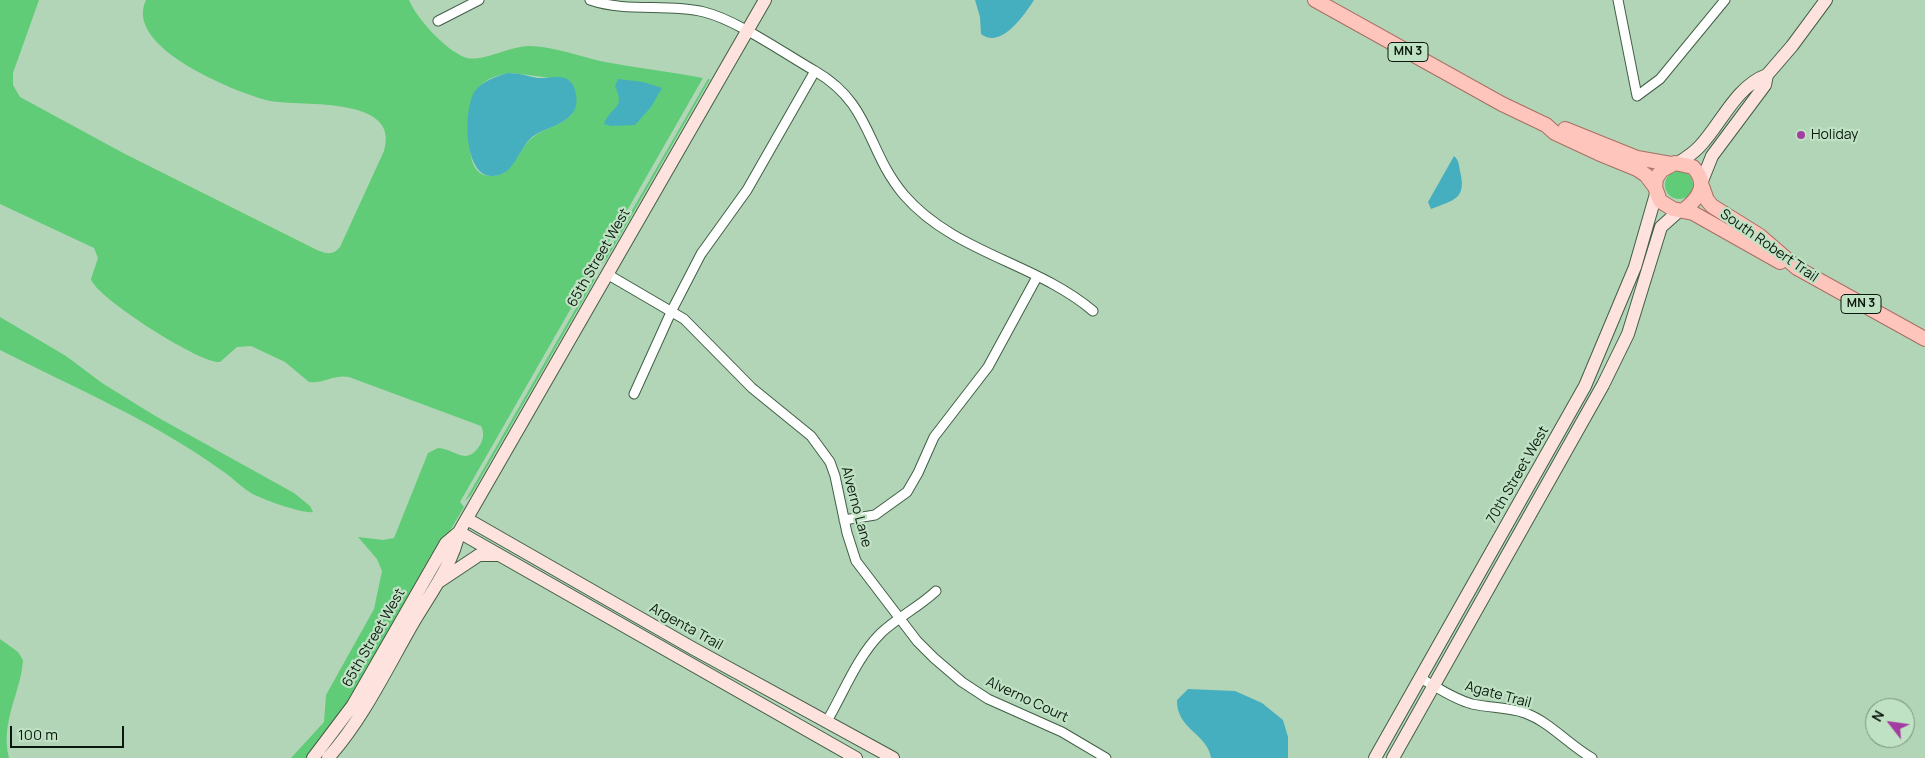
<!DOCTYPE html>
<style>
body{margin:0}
#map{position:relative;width:1925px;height:758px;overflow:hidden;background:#b3d5b7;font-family:Manrope,sans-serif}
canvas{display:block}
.north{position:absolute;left:1865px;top:698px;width:50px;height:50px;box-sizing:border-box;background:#c0e2c4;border:1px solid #78917b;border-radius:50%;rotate:300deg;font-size:14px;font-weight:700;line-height:20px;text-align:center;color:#0b180d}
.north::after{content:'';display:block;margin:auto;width:18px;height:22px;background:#a33da1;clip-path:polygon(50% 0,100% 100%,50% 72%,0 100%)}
.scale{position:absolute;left:10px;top:726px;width:114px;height:22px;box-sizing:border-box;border:2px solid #0b180d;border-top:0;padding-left:6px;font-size:15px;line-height:18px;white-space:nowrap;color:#0b180d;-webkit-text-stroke:4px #c0e2c4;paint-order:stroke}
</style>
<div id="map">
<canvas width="1925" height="758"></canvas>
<div class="north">N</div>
<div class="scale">100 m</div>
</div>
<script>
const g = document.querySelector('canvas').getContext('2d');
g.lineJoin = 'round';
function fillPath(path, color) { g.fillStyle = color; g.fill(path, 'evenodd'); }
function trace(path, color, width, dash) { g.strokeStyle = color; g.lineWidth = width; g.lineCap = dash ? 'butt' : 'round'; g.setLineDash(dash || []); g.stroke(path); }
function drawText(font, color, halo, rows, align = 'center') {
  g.font = font + ' Manrope,sans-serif'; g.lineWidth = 4.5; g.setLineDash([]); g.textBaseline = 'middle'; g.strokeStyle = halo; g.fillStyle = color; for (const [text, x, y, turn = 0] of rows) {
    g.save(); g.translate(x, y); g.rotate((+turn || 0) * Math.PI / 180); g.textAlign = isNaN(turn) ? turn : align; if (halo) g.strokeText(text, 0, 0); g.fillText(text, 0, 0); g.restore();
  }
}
const green = new Path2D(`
 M0,0H39L13,73V85L20,97L125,154L313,248C323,253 332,257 340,247L384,151C402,93 294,108 266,100C233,91 123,47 146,0H409C417,19 445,49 464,57C481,64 510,45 531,46C556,47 581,57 605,62C638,68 671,72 703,78L460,502L464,507L343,710L306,758H291L324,722L326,695L374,609L382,571L377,559L358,537L383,540L394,538L428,453L438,448C456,449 466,467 480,445C484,438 484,432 481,426L349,377C334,374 323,384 309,382L285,362L251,346L237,347L220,362C202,365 95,297 91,279L98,258L94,248L0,204ZM512,73L567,80C576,87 579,105 572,114C562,126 543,128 532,138C519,148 517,167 500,174C492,178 481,176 476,169C470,160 469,146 469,136C467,102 474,76 512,73Z
 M708,79H710L606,260L601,264Z
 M1665 185a14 14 0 1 1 28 0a14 14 0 1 1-28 0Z
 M595,275L594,281L471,495L465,501Z
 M0,317L66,356L102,383L157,417L294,493L310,506L313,512C303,514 261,499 251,493C241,487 232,477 221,470C153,421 75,388 0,350Z
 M0,639L18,652L23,660C21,693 0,721 9,758H0Z`);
const water = new Path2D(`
 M975,0H1034C1025,14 1001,50 981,34L980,17Z
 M508,73C519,73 527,76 538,78C549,79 565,72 573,85C577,93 578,104 574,111C566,125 544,128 532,137C518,149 515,175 493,176C463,178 463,108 475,91C483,81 496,76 508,73Z
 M618,79L643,82L662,88L651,107L635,125L611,126L604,124C611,105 626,110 615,86Z
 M1454,156C1459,160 1459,165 1460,171C1467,199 1454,200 1431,209L1428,202Z
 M1188,689L1235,691L1262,703L1283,720L1288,737V758H1211C1208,734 1176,729 1177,700Z`);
const street = new Path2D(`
 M590,0C628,13 666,3 704,12C737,20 785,54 815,71
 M1618,0L1637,96L1660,79L1725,0
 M438,21L479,0
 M607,274L684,319L752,388L811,436L830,462L835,476L847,533L856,561L917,641L934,658L962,682L988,699L1062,732L1106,758
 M634,394L672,310L701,254L747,190L815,71C872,104 866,150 904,195C954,253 1037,263 1093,311
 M844,520L875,515L907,492L918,473L934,437L988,367L1037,277
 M1420,678C1437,687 1453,699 1472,704C1489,708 1509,707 1525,713C1550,722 1569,745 1592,758
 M827,721C844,692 857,657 881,633C898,617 919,607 936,591`);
const secondary = new Path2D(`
 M1678,163C1686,158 1694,153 1700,146C1721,124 1736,86 1767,75
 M1702,181L1712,156L1765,85L1767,75L1792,46L1826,0
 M467,519L694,649L893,758
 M459,532L856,758
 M440,581L479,555H497
 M313,758L353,705L446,543L459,532
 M328,758C363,719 387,668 413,623C430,594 453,564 459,532L765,0
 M1375,758L1585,386L1635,267L1656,194
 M1393,758L1603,385L1628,334L1661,227L1680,210`);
const primary = new Path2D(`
 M1315,0L1502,104L1546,125L1555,133L1598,153L1637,169L1646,175L1655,187
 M1565,129L1637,158L1671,164
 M1702,186L1707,200L1712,206L1760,236L1797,268L1925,339
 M1684,210C1699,198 1709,184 1693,167L1675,163L1662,170L1656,178L1655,187L1660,201L1673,209L1693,213L1780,262`);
const markers = [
 [1801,135,5,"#a33da1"]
];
const shields = [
 [1408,52,40],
 [1861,304,40]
];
const shieldNames = [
 ["MN 3",1408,52],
 ["MN 3",1861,304]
];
const poiNames = [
 ["Holiday",1811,135]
];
const streetNames = [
 ["South Robert Trail",1769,246,35],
 ["65th Street West",599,258,-60],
 ["70th Street West",1518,475,-60],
 ["Alverno Lane",856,507,75],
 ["Argenta Trail",686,627,29],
 ["65th Street West",374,638,-60],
 ["Agate Trail",1498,695,15],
 ["Alverno Court",1027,700,25]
];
fillPath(green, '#60cc77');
fillPath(water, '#46afbf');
trace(street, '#405f45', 11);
trace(secondary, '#405f45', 14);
trace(primary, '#a86f63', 16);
trace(street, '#fff', 9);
trace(secondary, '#fee2de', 12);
trace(primary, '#fec5bd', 14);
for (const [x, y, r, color] of markers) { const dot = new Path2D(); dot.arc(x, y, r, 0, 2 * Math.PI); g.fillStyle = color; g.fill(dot); trace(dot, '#c0e2c4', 2); }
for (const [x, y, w] of shields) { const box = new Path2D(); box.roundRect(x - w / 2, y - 9.5, w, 19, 4); g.fillStyle = '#c0e2c4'; g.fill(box); trace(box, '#0b180d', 1); }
drawText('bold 12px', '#0b180d', null, shieldNames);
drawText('14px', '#0b180d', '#c0e2c4', poiNames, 'left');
drawText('14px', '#0b180d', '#c0e2c4', streetNames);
</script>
